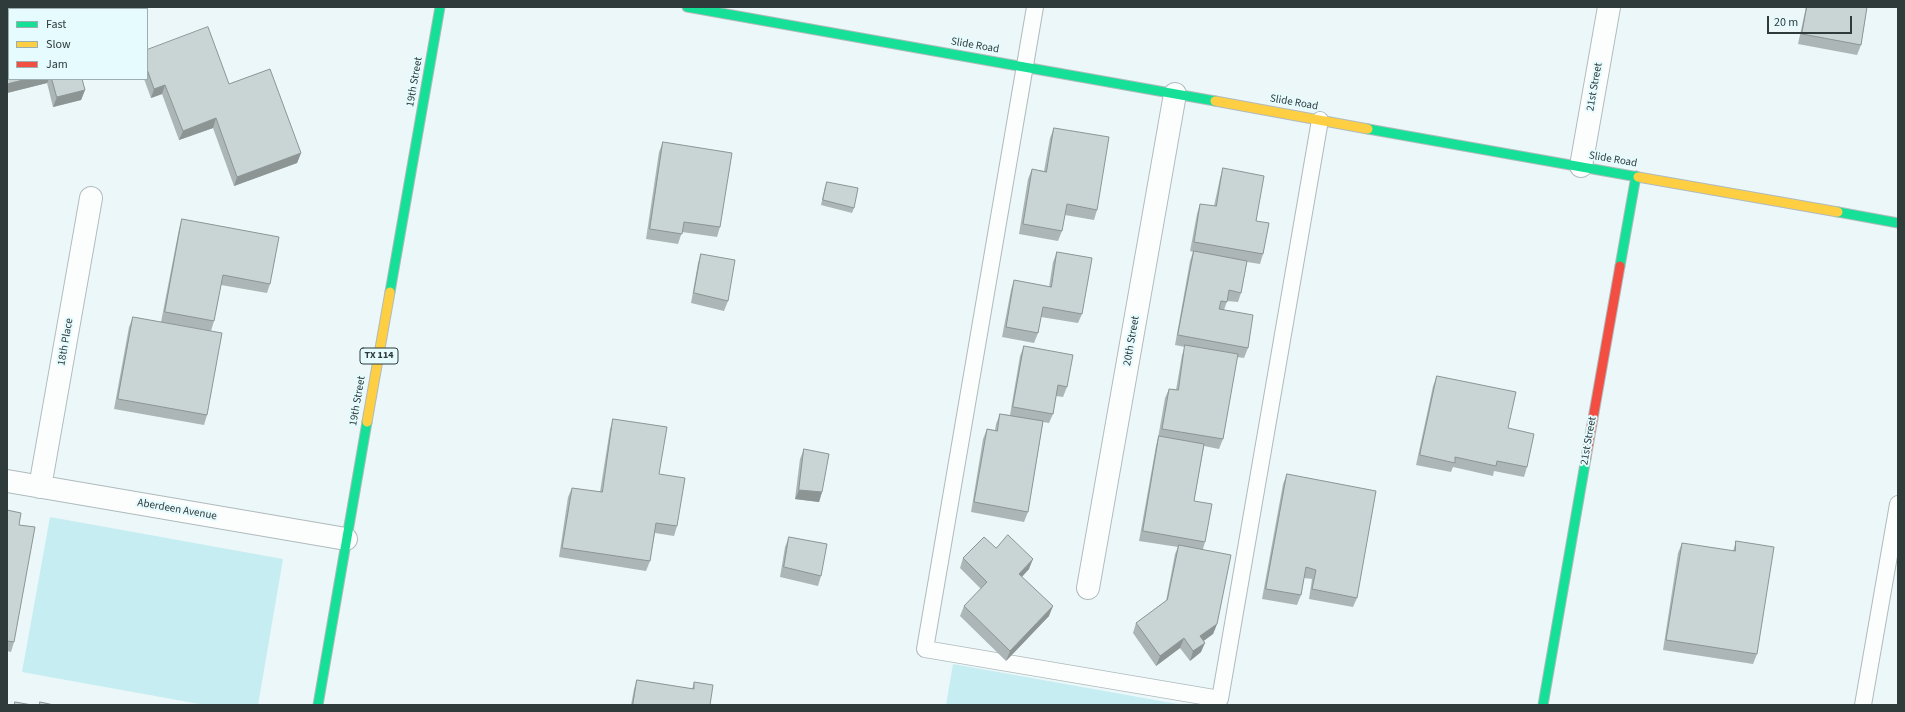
<!DOCTYPE html>
<style>
body{margin:0}
#map{position:relative;width:1905px;height:712px;overflow:hidden;background:#ebf7f8;font-family:"Source Sans 3",sans-serif}
canvas{display:block}
.frame{position:absolute;inset:0;border:8px solid #2f3a3b;pointer-events:none}
.legend{position:absolute;left:8px;top:8px;width:140px;height:72px;box-sizing:border-box;background:#e5fbfe;border:1px solid #9caeb0;margin:0;padding:5px 7px;list-style:none;font-size:12px;color:#2f3a3b}
.legend li{display:flex;align-items:center;gap:8px;height:20px}
.legend b{width:20px;border:1px solid #9caeb0}
.scale{position:absolute;left:1767px;top:16px;width:85px;height:18px;box-sizing:border-box;border:2px solid #2f3a3b;border-top:0;padding-left:5px;font-size:12px;line-height:14px;white-space:nowrap;color:#2f3a3b;-webkit-text-stroke:3px #e5fbfe;paint-order:stroke}
</style>
<div id="map">
<canvas width="1905" height="712"></canvas>
<div class="frame"></div>
<ul class="legend">
<li><b style="height:5px;background:#16e098"></b>Fast</li>
<li><b style="height:5px;background:#ffcf43"></b>Slow</li>
<li><b style="height:5px;background:#f24e42"></b>Jam</li>
</ul>
<div class="scale">20 m</div>
</div>
<script>
const g = document.querySelector('canvas').getContext('2d');
g.lineJoin = 'round';
function fillPath(path, color) { g.fillStyle = color; g.fill(path, 'evenodd'); }
function trace(path, color, width, dash) { g.strokeStyle = color; g.lineWidth = width; g.lineCap = dash ? 'butt' : 'round'; g.setLineDash(dash || []); g.stroke(path); }
function drawText(font, color, halo, rows, align = 'center') {
  g.font = font + ' "Source Sans 3",sans-serif'; g.lineWidth = 4; g.setLineDash([]); g.textBaseline = 'middle'; g.strokeStyle = halo; g.fillStyle = color; for (const [text, x, y, turn = 0] of rows) {
    g.save(); g.translate(x, y); g.rotate((+turn || 0) * Math.PI / 180); g.textAlign = isNaN(turn) ? turn : align; if (halo) g.strokeText(text, 0, 0); g.fillText(text, 0, 0); g.restore();
  }
}
const green = new Path2D(`
 M50,517L283,559L258,705H205L22,672Z
 M953,664L1183,705H946Z`);
const lane = new Path2D(`
 M1035,7L925,649L1220,699L1320,120
 M1863,705L1898,504`);
const street = new Path2D(`
 M1581,166L1609,7
 M7,481L346,539
 M40,487L91,198
 M1088,588L1175,94`);
const fast = new Path2D(`
 M687,7L1215,101
 M1368,129L1638,177
 M1838,212L1898,223
 M1620,266L1636,176
 M390,292L440,7
 M318,705L367,422
 M1543,705L1586,458`);
const slow = new Path2D(`
 M1215,101L1368,129
 M1638,177L1838,212
 M367,422L390,292`);
const jam = new Path2D(`
 M1586,458L1620,266`);
const wall = new Path2D(`
 M1806,7H1867L1861,45L1857,55L1798,44Z
 M7,23L9,79H82L85,90L81,100L53,107L47,83L7,93Z
 M147,50L229,84L301,153L297,163L234,186L213,128L179,140L162,94L151,98L144,79H147Z
 M1054,128L1097,210L1094,220L1065,215L1062,231L1058,241L1019,234L1028,179L1032,169L1044,171L1050,138Z
 M663,142L720,227L717,237L682,232L678,244L646,239L659,152Z
 M1223,168L1256,221L1263,254L1260,264L1247,262L1241,293L1238,302L1227,301L1224,310L1248,348L1244,358L1237,357L1223,439L1219,449L1204,446L1194,501L1205,542L1203,549L1217,624L1213,634L1203,641L1201,652L1190,661L1180,648L1156,666L1133,633L1136,623L1166,601L1175,554L1178,547L1139,541L1156,446L1158,438L1165,398L1169,389L1176,390L1182,355L1185,347L1175,345L1190,261L1193,252L1190,251L1197,214L1200,204L1214,206L1220,178Z
 M827,182L854,208L852,213L821,205L825,187Z
 M182,219L270,284L267,293L221,285L214,321L211,331L161,322L179,229Z
 M1057,252L1082,314L1078,323L1041,317L1038,333L1034,343L1002,337L1011,290L1014,280L1049,287L1053,262Z
 M701,254L728,301L724,311L691,303L698,263Z
 M133,317L207,415L204,425L114,409L129,327Z
 M1024,346L1067,387L1063,397L1056,396L1053,414L1049,423L1043,422L1028,512L1024,522L971,512L983,439L987,429L995,430L996,424L1000,414L1010,415L1020,356Z
 M1437,376L1508,428L1527,467L1524,477L1494,471L1493,476L1453,467L1451,472L1416,465L1433,386Z
 M613,419L659,474L677,526L674,536L655,533L650,561L646,571L559,557L568,497L572,488L600,492L610,429Z
 M804,449L822,492L819,502L795,499L800,459Z
 M1287,474L1357,598L1353,607L1309,599L1312,579L1304,578L1301,595L1297,605L1262,599L1283,484Z
 M7,510L19,525L14,642L11,652L7,651Z
 M789,537L821,576L818,586L780,577L785,547Z
 M1736,541L1757,654L1753,664L1663,650L1678,553L1682,543L1733,551Z
 M996,548L1029,569L1022,577L1049,616L1006,661L960,616L964,606L981,589L960,568L963,558Z
 M637,680L692,689L694,682L710,705H631L634,689Z`);
const shadedWall = new Path2D(`
 M27,79H49L47,83L7,93V84Z
 M165,85L162,94L151,98L154,89Z
 M85,90L81,100L53,107L57,97Z
 M216,118L213,128L179,140L183,131Z
 M301,153L297,163L234,186L237,177Z
 M799,490L822,492L819,502L795,499Z
 M1033,559L1029,569L1015,584L1019,574Z
 M1053,606L1049,616L1006,661L1010,651Z
 M1217,624L1213,634L1197,646L1200,636Z
 M1184,638L1180,648L1156,666L1160,656Z
 M1205,643L1201,652L1190,661L1193,651Z`);
const building = new Path2D(`
 M1807,7H1867L1861,45L1802,34Z
 M7,23H9V79H27L7,84Z
 M208,27L229,84L270,69L301,153L237,177L216,118L183,131L165,85L154,89L147,69V50Z
 M52,79H82L85,90L57,97Z
 M1054,128L1109,137L1097,210L1067,204L1062,231L1023,224L1032,169L1046,172Z
 M663,142L732,153L720,227L684,222L682,234L650,229Z
 M1223,168L1264,176L1256,221L1269,223L1263,254L1194,242L1200,204L1216,206Z
 M827,182L858,188L854,208L823,200Z
 M182,219L279,237L270,284L223,275L214,321L165,312Z
 M1194,251L1247,261L1241,293L1229,290L1227,302L1221,301L1219,309L1253,315L1248,348L1178,335Z
 M1057,252L1092,258L1082,314L1043,307L1038,333L1006,327L1014,280L1051,287Z
 M701,254L735,260L728,301L694,293Z
 M133,317L222,333L207,415L118,399Z
 M1185,345L1238,354L1223,439L1162,429L1169,389L1178,390Z
 M1024,346L1073,355L1067,387L1058,385L1053,414L1013,407Z
 M1437,376L1516,392L1508,428L1534,434L1527,467L1497,461L1496,466L1455,457V463L1420,455Z
 M1000,414L1043,421L1028,512L974,502L987,429L997,431Z
 M613,419L667,427L659,474L685,478L677,526L656,523L650,561L562,548L572,488L602,492Z
 M1159,436L1204,444L1194,501L1212,504L1205,542L1143,531Z
 M804,449L829,454L822,492L799,490Z
 M1287,474L1376,491L1357,598L1312,589L1316,570L1306,567L1301,595L1266,589Z
 M7,510L21,513L19,525L35,527L14,642L7,641Z
 M1008,535L1033,559L1019,574L1053,606L1010,651L964,606L987,582L963,558L984,537L996,548Z
 M789,537L827,544L821,576L784,567Z
 M1736,541L1774,547L1757,654L1666,640L1682,543L1735,551Z
 M1179,545L1231,555L1217,624L1200,636L1205,643L1193,651L1184,638L1160,656L1136,623L1167,600Z
 M637,680L694,689V682L713,685L710,705H633Z
 M15,702L32,705H15Z
 M40,702L54,705H40Z`);
const shields = [
 [379,356,38]
];
const shieldNames = [
 ["TX 114",379,356]
];
const streetNames = [
 ["Slide Road",975,46,10],
 ["19th Street",415,82,-80],
 ["21st Street",1595,87,-80],
 ["Slide Road",1294,103,10],
 ["Slide Road",1613,160,10],
 ["20th Street",1132,341,-80],
 ["18th Place",66,342,-80],
 ["19th Street",358,401,-80],
 ["21st Street",1589,441,-80],
 ["Aberdeen Avenue",177,510,10]
];
fillPath(green, '#c6edf2');
trace(lane, '#b0babc', 18);
trace(street, '#b0babc', 24);
trace(fast, '#b0babc', 11);
trace(slow, '#b0babc', 11);
trace(jam, '#b0babc', 11);
trace(lane, '#fcfefe', 16);
trace(street, '#fcfefe', 22);
trace(fast, '#16e098', 9);
trace(slow, '#ffcf43', 9);
trace(jam, '#f24e42', 9);
fillPath(wall, '#adb6b6');
fillPath(shadedWall, '#8d9494');
fillPath(building, '#c9d4d4');
trace(building, '#8d9494', 1);
for (const [x, y, w] of shields) { const box = new Path2D(); box.roundRect(x - w / 2, y - 8, w, 16, 3); g.fillStyle = '#e5fbfe'; g.fill(box); trace(box, '#2f3a3b', 1); }
drawText('bold 10px', '#2f3a3b', null, shieldNames);
drawText('11px', '#2f3a3b', '#e5fbfe', streetNames);
</script>
